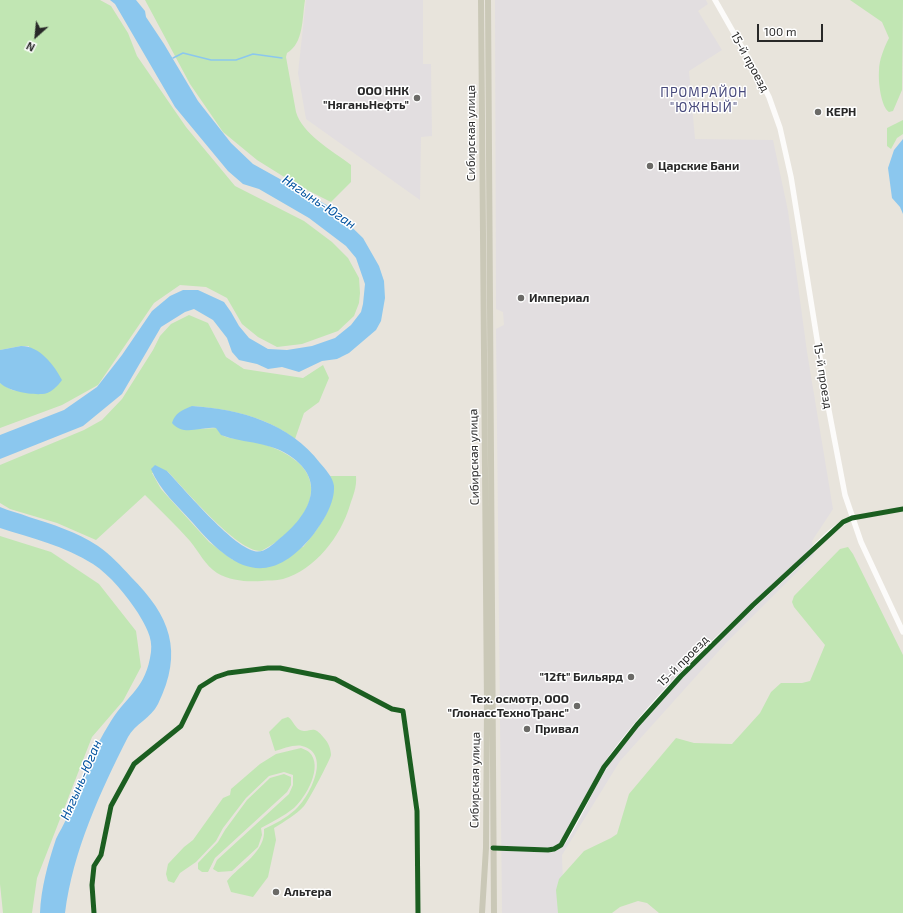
<!DOCTYPE html>
<meta charset="utf-8">
<style>
body{margin:0}
#map{position:relative;width:903px;height:913px;overflow:hidden;background:#e8e4dc;font-family:"Exo 2",sans-serif}
canvas{display:block}
.north{position:absolute;left:16px;top:16px;width:40px;height:40px;-webkit-text-stroke:3px #fff;paint-order:stroke;rotate:207deg;font-size:11px;font-weight:700;line-height:16px;text-align:center;color:#282828}
.north::after{content:'';display:block;margin:auto;width:14px;height:18px;background:#282828;clip-path:polygon(50% 0,100% 100%,50% 72%,0 100%)}
.scale{position:absolute;left:757px;top:24px;width:66px;height:18px;box-sizing:border-box;border:2px solid #282828;border-top:0;padding-left:5px;font-size:12px;line-height:14px;white-space:nowrap;color:#282828;-webkit-text-stroke:3px #fff;paint-order:stroke}
</style>
<div id="map">
<canvas width="903" height="913"></canvas>
<div class="north">N</div>
<div class="scale">100 m</div>
</div>
<script>
const g = document.querySelector('canvas').getContext('2d');
g.lineJoin = 'round';
function fillPath(path, color) { g.fillStyle = color; g.fill(path, 'evenodd'); }
function trace(path, color, width, dash) { g.strokeStyle = color; g.lineWidth = width; g.lineCap = dash ? 'butt' : 'round'; g.setLineDash(dash || []); g.stroke(path); }
function drawText(font, color, halo, rows, align = 'center') {
  g.font = font + ' "Exo 2",sans-serif'; g.lineWidth = 3; g.setLineDash([]); g.textBaseline = 'middle'; g.strokeStyle = halo; g.fillStyle = color; for (const [text, x, y, turn = 0] of rows) {
    g.save(); g.translate(x, y); g.rotate((+turn || 0) * Math.PI / 180); g.textAlign = isNaN(turn) ? turn : align; if (halo) g.strokeText(text, 0, 0); g.fillText(text, 0, 0); g.restore();
  }
}
const industrial = new Path2D(`
 M306,0H423V64H431L432,136L421,137L420,200L306,119L298,73Z
 M495,0H706L708,4L698,11L722,50L689,71L695,139L773,140L788,211L807,352L833,509L812,541L814,555L726,643L620,761L562,855L564,913H502L496,329L504,325L503,312L496,309Z`);
const green = new Path2D(`
 M0,0H100L111,6L128,33L137,56L186,127L235,186L304,221L332,242L348,258L359,278L360,293L359,303L354,316L338,331L302,344L277,347L258,337L242,324L227,298L206,287L180,285L154,303L98,385L62,405L0,428V383L12,390L32,393L29,346H21L0,350Z
 M145,0H305C302,18 304,43 287,53L286,57L296,112C302,134 333,151 351,165V182L331,202L297,185L257,160L223,132L190,84Z
 M850,0H903L902,90L893,111L889,112C881,107 878,81 879,71C879,60 884,48 889,38L882,22Z
 M903,120V134L897,138L891,149L887,146V128Z
 M189,315L208,323L226,357L244,369L303,378L323,365L329,378L319,402L304,413L295,439C265,416 229,409 192,406L198,429L217,428C218,430 220,433 222,435C229,440 241,438 249,440C277,447 319,463 310,499C304,522 281,541 261,551C237,552 185,489 167,471L152,473L161,489L209,542L233,560L303,547C319,528 340,501 330,476H356C357,487 353,496 350,505C341,536 315,570 283,579C276,581 268,580 262,581C247,582 231,581 217,573C205,565 199,552 190,541C176,525 160,510 145,495L96,540L57,523L10,509L0,503V465L84,430L102,420L122,399L153,350L160,336L171,324Z
 M0,536L51,552L99,584L136,631L141,667L123,701L92,737L37,878L32,913H3L0,884Z
 M848,547L853,554L903,655V913H659L647,903L638,901L620,907L612,913H558L556,890L559,879L584,851L611,838L617,834L629,794L676,738L694,743L732,744L760,713L771,692L781,683H802L810,681L825,645L794,607L792,602L794,596L840,549Z
 M288,717C293,720 295,728 300,730C311,734 312,723 324,738C328,742 331,749 331,755C331,758 308,802 304,806C296,815 285,821 274,828L276,840L268,877L253,897L231,892L227,881C240,865 266,852 264,829C275,824 286,818 295,810C310,797 332,753 302,746C295,744 282,749 275,751L269,732L282,719Z
 M301,748C303,749 307,750 309,752C324,766 306,797 294,808C284,816 272,822 261,828L262,835L258,847L232,871L218,872L213,869L217,860L289,794L293,785V775L284,772L269,776L246,798L223,828L216,841L196,862L180,873L174,883L168,881L166,874L168,864L184,847L193,840L223,798L230,795L231,789L260,764L276,754Z
 M284,774L291,777V785L287,792L215,858L208,872H202L198,869V863L218,842L225,830L247,800L270,778Z`);
const water = new Path2D(`
 M110,0H136L145,11L146,17L164,44L198,101L231,143L253,164L332,208L363,238L379,266L384,281L385,298L381,321L376,330L349,353L337,359L322,361L299,372L282,367L268,369L257,364L239,360L232,352L227,338L213,320L194,309L185,312L161,327L122,394L83,426L0,459V435L64,410L97,387L122,355L152,311L170,296L183,290H198L224,302L231,312L239,326L249,338L268,349L287,350L312,346L335,338L351,325L361,312L363,304L365,284L356,258L346,246L309,218L259,189L243,184L228,171L175,107L115,4Z
 M903,139V214L900,207L892,198L888,168L894,150Z
 M21,346C40,346 54,365 62,380C58,386 50,394 42,394C31,395 8,391 0,383V350Z
 M192,406C240,409 290,423 320,463C325,469 333,477 334,486C335,503 323,522 313,535C268,590 233,570 193,523C178,506 160,491 151,469L155,465L167,471C185,490 231,545 254,551C263,554 272,545 278,540C305,519 329,485 293,458C271,441 245,444 221,435L216,428C201,426 184,437 172,423C175,413 182,410 192,406Z
 M0,507C9,511 19,513 29,517C52,524 77,532 98,546C110,554 121,566 131,577C170,616 184,651 158,704C151,718 135,724 128,737C100,792 73,851 65,913H40C41,888 48,863 56,839C59,832 64,825 67,817C78,785 92,751 111,721C128,694 146,689 151,652C153,637 145,625 138,613C127,596 110,575 93,564C65,546 31,538 0,528Z`);
const stream = new Path2D(`
 M173,58L183,53L211,60H236L253,54L282,58`);
const minor = new Path2D(`
 M852,518L903,509
 M94,913L92,885L94,866L101,855L111,806L134,764L181,726L200,687L216,677L228,673L268,668H280L335,679L392,709L403,711L417,811L418,913`);
const tertiary = new Path2D(`
 M493,848L548,850L554,849L561,845C581,817 591,784 612,756C664,685 732,625 797,565C812,551 833,525 852,518`);
const secondary = new Path2D(`
 M715,0L760,79L769,97L780,128L791,177L826,395L845,495L861,542L903,632`);
const primary = new Path2D(`
 M481,0L487,705L486,848L482,913
 M488,0L494,913`);
const cycleway = new Path2D(`
 M493,848L548,850L554,849L561,845L604,767L637,725L681,676L753,605L843,522L852,518L903,509
 M94,913L92,885L94,866L101,855L111,806L134,764L181,726L200,687L216,677L228,673L268,668H280L335,679L392,709L403,711L417,811L418,913`);
const markers = [
 [417,98,4,"#6b6a67"],
 [818,112,4,"#6b6a67"],
 [650,166,4,"#6b6a67"],
 [521,298,4,"#6b6a67"],
 [631,677,4,"#6b6a67"],
 [577,706,4,"#6b6a67"],
 [527,729,4,"#6b6a67"],
 [276,892,4,"#6b6a67"]
];
const streetNames = [
 ["15-й проезд",750,62,61],
 ["Сибирская улица",471,133,-90],
 ["15-й проезд",823,376,81],
 ["Сибирская улица",474,457,-91],
 ["15-й проезд",683,661,-45],
 ["Сибирская улица",475,780,-89]
];
const poiNames = [
 ["ООО ННК",409,91,"right"],
 ["\"НяганьНефть\"",409,105,"right"],
 ["КЕРН",826,112],
 ["Царские Бани",658,166],
 ["Империал",529,298],
 ["\"12ft\" Бильярд",623,677,"right"],
 ["Тех. осмотр, ООО",569,699,"right"],
 ["\"ГлонассТехноТранс\"",569,713,"right"],
 ["Привал",535,729],
 ["Альтера",284,892]
];
const neighbourhoodNames = [
 ["ПРОМРАЙОН",704,93],
 ["\"ЮЖНЫЙ\"",704,108]
];
const waterNames = [
 ["Нягынь-Юган",319,202,34],
 ["Нягынь-Юган",81,780,-67]
];
fillPath(industrial, '#e2dee0');
fillPath(green, '#c1e6b3');
fillPath(water, '#8bc7ee');
trace(stream, '#8bc7ee', 1.5);
trace(minor, '#fcfbfa', 4);
trace(tertiary, '#fcfbfa', 5);
trace(secondary, '#fcfbfa', 5.5);
trace(primary, '#cac8b7', 6);
trace(cycleway, '#1b5e20', 5);
for (const [x, y, r, color] of markers) { const dot = new Path2D(); dot.arc(x, y, r, 0, 2 * Math.PI); g.fillStyle = color; g.fill(dot); trace(dot, '#fff', 1.5); }
drawText('12px', '#282828', '#fff', streetNames);
drawText('bold 12px', '#282828', '#fff', poiNames, 'left');
g.letterSpacing = '1px';
drawText('13px', '#46487b', '#fff', neighbourhoodNames);
g.letterSpacing = '0px';
drawText('italic 13px', '#0454a0', '#fff', waterNames);
</script>
